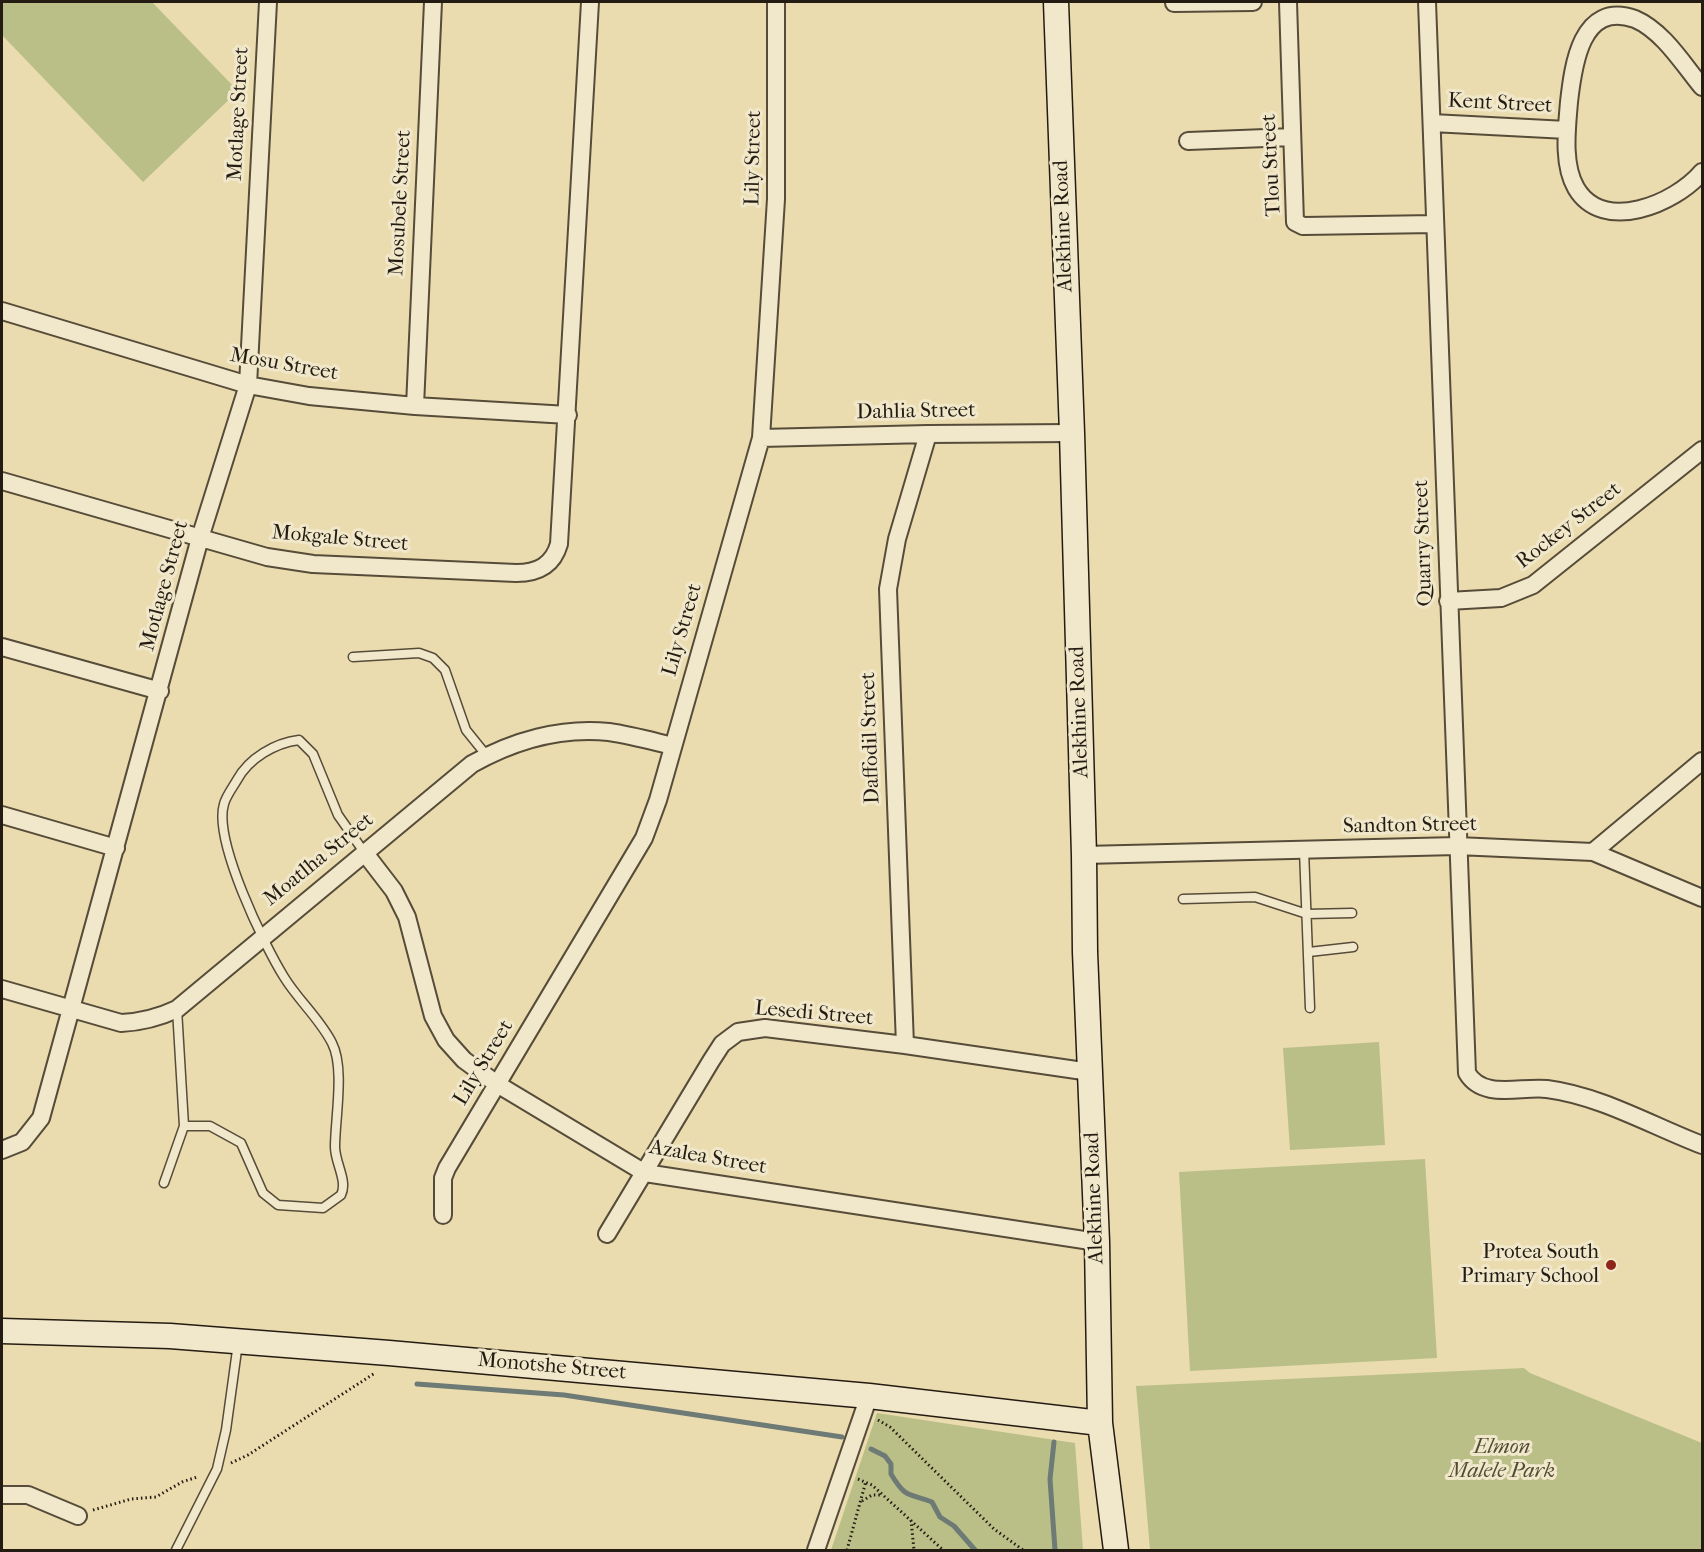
<!DOCTYPE html>
<style>
body{margin:0}
#map{position:relative;width:1704px;height:1552px;overflow:hidden;background:#eadcaf;font-family:"IM FELL French Canon",serif}
canvas{display:block}
.frame{position:absolute;inset:0;border:3px solid #241c12;pointer-events:none}
</style>
<div id="map">
<canvas width="1704" height="1552"></canvas>
<div class="frame"></div>
</div>
<script>
const g = document.querySelector('canvas').getContext('2d');
g.lineJoin = 'round';
function fillPath(path, color) { g.fillStyle = color; g.fill(path, 'evenodd'); }
function trace(path, color, width, dash) { g.strokeStyle = color; g.lineWidth = width; g.lineCap = dash ? 'butt' : 'round'; g.setLineDash(dash || []); g.stroke(path); }
function drawText(font, color, halo, rows, align = 'center') {
  g.font = font + ' "IM FELL French Canon",serif'; g.lineWidth = 6; g.setLineDash([]); g.textBaseline = 'middle'; g.strokeStyle = halo; g.fillStyle = color; for (const [text, x, y, turn = 0] of rows) {
    g.save(); g.translate(x, y); g.rotate((+turn || 0) * Math.PI / 180); g.textAlign = isNaN(turn) ? turn : align; if (halo) g.strokeText(text, 0, 0); g.fillText(text, 0, 0); g.restore();
  }
}
const green = new Path2D(`
 M2,2H152L238,91L143,182L2,35Z
 M1379,1042L1385,1145L1290,1150L1283,1048Z
 M1425,1159L1437,1358L1190,1371L1179,1172Z
 M1524,1368L1530,1373L1702,1443V1550H1150L1136,1386Z
 M877,1413L1075,1443L1083,1550H831Z`);
const stream = new Path2D(`
 M417,1384L564,1395L842,1437
 M1054,1442L1050,1479L1055,1550
 M871,1449L885,1456L891,1464V1474C906,1499 908,1493 932,1502L940,1517L954,1526L975,1550`);
const path = new Path2D(`
 M878,1420L890,1427L994,1529L1023,1550
 M231,1463L248,1455L375,1373
 M858,1479L872,1485L943,1550
 M862,1501L872,1495H882
 M93,1510L131,1499L156,1497L182,1482L197,1477
 M911,1520L914,1550
 M847,1550L866,1481`);
const lane = new Path2D(`
 M353,657L419,653L433,658L445,670L466,730L487,756
 M1304,850L1310,1008
 M1183,899L1255,897L1307,914L1352,913
 M1309,952L1353,947
 M184,1126H210L241,1143L263,1193L278,1205L323,1208L341,1195C348,1181 335,1163 335,1147C335,1119 345,1068 332,1043C320,1019 298,1000 284,977C264,945 213,840 224,804C226,796 233,787 237,780C249,758 275,743 299,740L313,754L338,815L364,852
 M164,1183L184,1126L177,1009
 M176,1550L217,1469L226,1430L238,1343`);
const street = new Path2D(`
 M1288,2L1295,222L1303,226L1435,224
 M1427,2L1467,1073C1483,1100 1520,1086 1547,1089C1601,1096 1652,1126 1702,1145
 M1174,3L1253,2
 M1702,87C1683,64 1663,31 1635,19C1581,0 1573,66 1569,102C1567,127 1562,164 1576,188C1603,234 1675,204 1702,172
 M1432,123L1567,130
 M1188,141L1292,137
 M2,311L248,385L309,396L415,406L568,415
 M415,406L433,2
 M761,438L928,434L1072,433
 M2,481L267,557L313,564L516,573C538,573 553,565 559,544L590,2
 M1448,601L1501,598L1533,585L1702,450
 M2,647L160,691
 M2,815L116,848
 M364,852L394,891L407,917L433,1016L446,1040L464,1060L497,1084L645,1173L1097,1242
 M1593,852L1702,761
 M1084,855L1457,846L1593,852L1702,898
 M2,989L121,1023C142,1022 158,1018 177,1009L472,764C513,741 561,727 609,732C630,735 652,741 673,746
 M905,1045L888,589L897,539L928,434
 M2,1150L22,1142L41,1118L200,538L248,385L268,2
 M443,1215V1178L447,1168L644,838L658,800L761,438L776,199V2
 M607,1234L711,1061L722,1044L738,1032L765,1028L905,1045L1090,1072
 M2,1495H28L78,1516
 M816,1550L869,1396`);
const secondary = new Path2D(`
 M1056,2L1072,433L1084,855L1085,952L1097,1242L1100,1423L1116,1550
 M2,1331L170,1336L389,1353L869,1396L1100,1423`);
const markers = [
 [1611,1265,6,"#8f2418"]
];
const streetNames = [
 ["Kent Street",1500,104,3],
 ["Motlage Street",239,114,-87],
 ["Lily Street",754,158,-89],
 ["Tlou Street",1272,165,-93],
 ["Mosubele Street",401,203,-87],
 ["Alekhine Road",1064,226,-92],
 ["Mosu Street",284,365,10],
 ["Dahlia Street",916,412,-1],
 ["Rockey Street",1569,526,-38],
 ["Mokgale Street",340,539,5],
 ["Quarry Street",1424,543,-92],
 ["Motlage Street",165,586,-75],
 ["Lily Street",683,630,-74],
 ["Alekhine Road",1080,712,-92],
 ["Daffodil Street",871,738,-92],
 ["Sandton Street",1410,826,-1],
 ["Moatlha Street",319,860,-39],
 ["Lesedi Street",814,1014,5],
 ["Lily Street",484,1063,-59],
 ["Azalea Street",708,1158,10],
 ["Alekhine Road",1095,1198,-92],
 ["Monotshe Street",552,1367,5]
];
const poiNames = [
 ["Protea South",1599,1253],
 ["Primary School",1599,1277]
];
const parkNames = [
 ["Elmon",1502,1448],
 ["Malele Park",1502,1472]
];
fillPath(green, '#babf88');
trace(stream, '#6d7a75', 5);
trace(lane, '#564c39', 11);
trace(street, '#564c39', 20);
trace(secondary, '#241c12', 27);
trace(path, '#241c12', 3, [1.5, 3]);
trace(lane, '#f1e8cb', 8);
trace(street, '#f1e8cb', 16);
trace(secondary, '#f1e8cb', 24);
for (const [x, y, r, color] of markers) { const dot = new Path2D(); dot.arc(x, y, r, 0, 2 * Math.PI); g.fillStyle = color; g.fill(dot); trace(dot, '#f1e8cb', 2); }
drawText('21px', '#241c12', '#f1e8cb', streetNames);
drawText('21px', '#241c12', '#f1e8cb', poiNames, 'right');
drawText('italic 21px', '#514d35', '#f1e8cb', parkNames);
</script>
